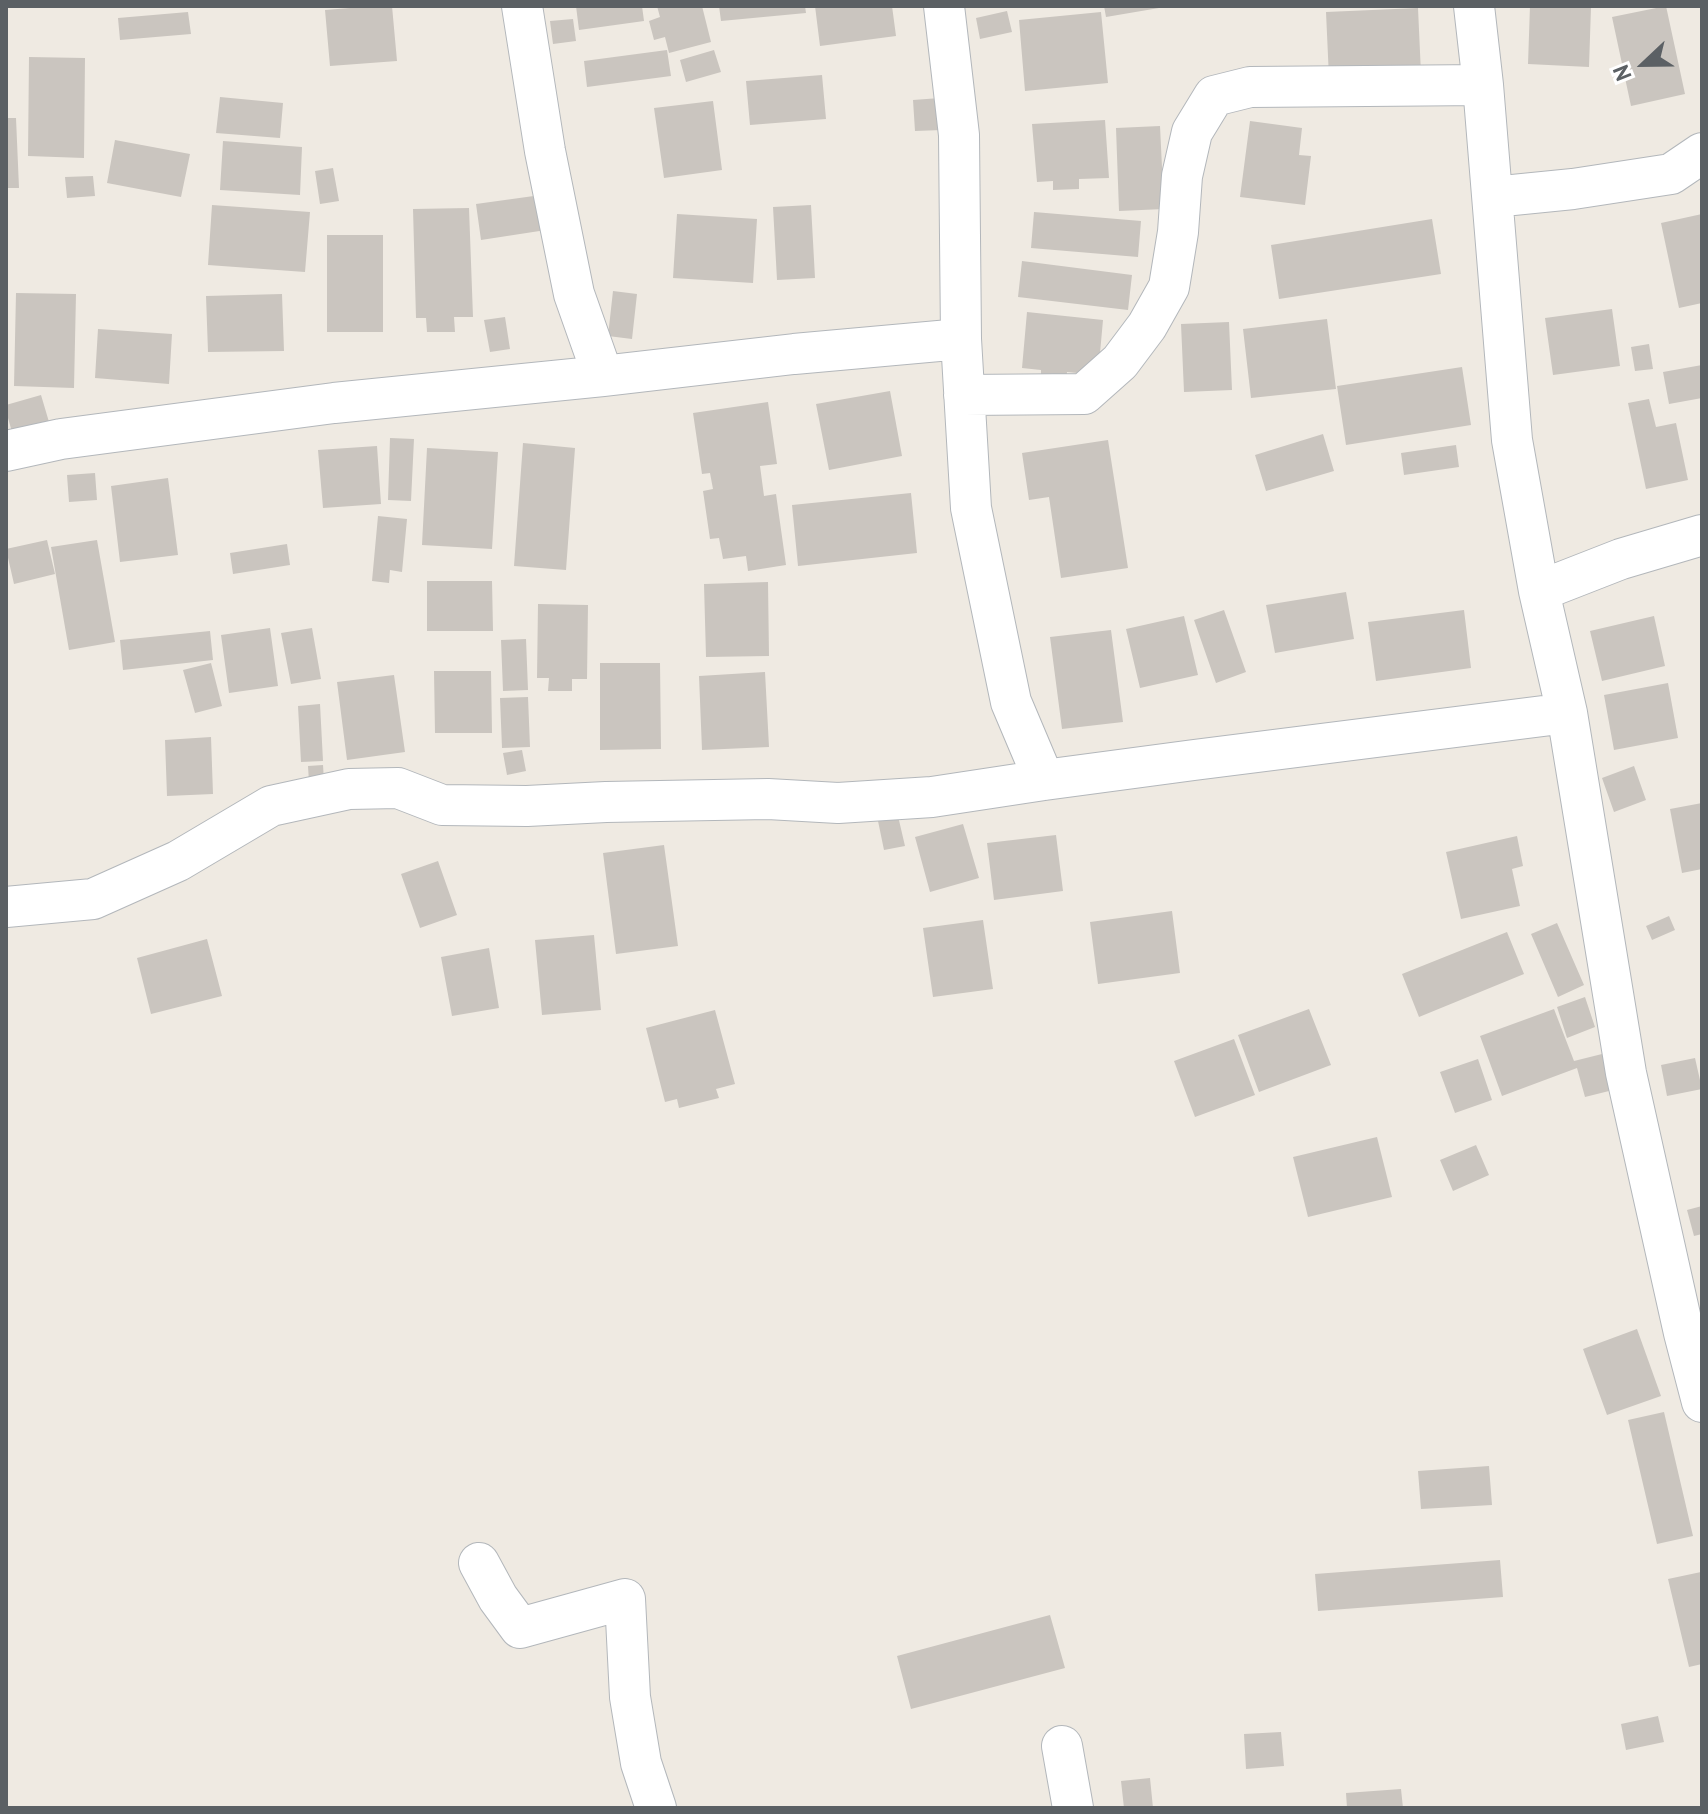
<!DOCTYPE html>
<style>
body{margin:0}
#map{position:relative;width:1708px;height:1814px;overflow:hidden;background:#efeae2;font-family:"PT Sans",sans-serif}
canvas{display:block}
.frame{position:absolute;inset:0;border:8px solid #5b6064;pointer-events:none}
.north{position:absolute;left:1604px;top:24px;width:80px;height:80px;-webkit-text-stroke:6px #fff;paint-order:stroke;rotate:248deg;font-size:22px;font-weight:700;line-height:32px;text-align:center;color:#5b6064}
.north::after{content:'';display:block;margin:auto;width:28px;height:36px;background:#5b6064;clip-path:polygon(50% 0,100% 100%,50% 72%,0 100%)}
</style>
<div id="map">
<canvas width="1708" height="1814"></canvas>
<div class="frame"></div>
<div class="north">N</div>
</div>
<script>
const g = document.querySelector('canvas').getContext('2d');
g.lineJoin = 'round';
function fillPath(path, color) { g.fillStyle = color; g.fill(path, 'evenodd'); }
function trace(path, color, width, dash) { g.strokeStyle = color; g.lineWidth = width; g.lineCap = dash ? 'butt' : 'round'; g.setLineDash(dash || []); g.stroke(path); }
const building = new Path2D(`
 M375,6H392L397,61L330,66L325,10Z
 M576,6H642L644,21L579,30Z
 M657,6H702L711,42L669,53L665,37L654,40L649,21L660,17Z
 M719,6H805L806,13L721,21Z
 M815,6H892L896,36L820,46Z
 M1104,6H1159V8L1106,17Z
 M1530,6L1591,7L1589,67L1528,64Z
 M1666,6L1685,94L1631,106L1612,17Z
 M1418,8L1421,74L1329,78L1326,12Z
 M1007,11L1012,32L980,39L976,18Z
 M188,12L191,34L120,40L118,18Z
 M1101,12L1108,83L1025,91L1019,20Z
 M573,19L576,41L553,44L550,21Z
 M667,50L671,76L587,87L584,61Z
 M714,50L721,72L686,82L680,60Z
 M29,57L85,58L84,158L28,156Z
 M822,75L826,119L750,125L746,81Z
 M220,97L283,103L280,138L216,133Z
 M940,98L942,130L915,131L913,100Z
 M713,101L722,170L664,178L654,108Z
 M6,118H16L19,188H6Z
 M1105,120L1109,178L1079,179V189L1053,190V181L1037,182L1032,124Z
 M1250,121L1302,128L1299,155L1311,156L1305,205L1240,197Z
 M1160,126L1164,209L1119,211L1116,128Z
 M115,140L190,154L181,197L107,183Z
 M223,141L302,147L300,195L220,190Z
 M333,168L339,201L320,204L315,171Z
 M93,176L95,196L67,198L65,177Z
 M541,195L546,230L481,240L476,204Z
 M212,205L310,212L305,272L208,265Z
 M811,205L815,278L777,280L773,207Z
 M469,208L473,317H454L455,332H427L426,318H416L413,209Z
 M1034,212L1141,221L1138,257L1031,248Z
 M677,214L757,219L753,283L673,278Z
 M1702,214V303L1679,308L1661,223Z
 M1432,219L1441,274L1279,299L1271,245Z
 M327,235H383V332H327Z
 M1022,261L1132,275L1128,310L1018,297Z
 M613,291L637,294L632,339L608,336Z
 M16,293L76,294L74,388L14,386Z
 M282,294L284,351L208,352L206,296Z
 M1612,309L1620,366L1553,375L1545,318Z
 M1027,312L1103,320L1098,375L1067,372L1066,383L1041,381V370L1022,368Z
 M505,317L510,349L490,352L484,320Z
 M1327,319L1336,389L1251,398L1243,329Z
 M1229,322L1232,390L1184,392L1181,324Z
 M98,329L172,334L169,384L95,378Z
 M1649,344L1653,369L1635,371L1631,347Z
 M1702,365V398L1669,404L1663,372Z
 M1462,367L1471,425L1346,445L1337,386Z
 M890,391L902,456L829,470L816,404Z
 M41,395L49,422L12,432L6,411V405Z
 M1649,399L1656,427L1676,423L1688,480L1646,489L1628,403Z
 M768,402L777,464L760,466L764,496L776,494L786,565L748,571L746,556L723,559L719,538L710,539L703,491L713,489L710,473L702,474L693,413Z
 M1323,434L1334,471L1266,491L1255,455Z
 M390,438L414,439L411,501L388,500Z
 M1108,440L1128,568L1061,578L1049,497L1029,500L1022,453Z
 M523,443L575,448L566,570L514,566Z
 M1456,445L1459,467L1404,475L1401,453Z
 M377,446L381,504L323,508L318,450Z
 M427,448L498,452L492,549L422,545Z
 M95,473L97,500L69,502L67,475Z
 M168,478L178,555L120,562L111,486Z
 M911,493L917,553L798,566L792,505Z
 M378,516L407,519L402,572L390,570L389,583L372,581Z
 M47,540L55,574L14,584L6,549Z
 M97,540L115,642L69,650L51,547Z
 M287,544L290,565L233,574L230,553Z
 M427,581H492L493,631H427Z
 M768,582L769,656L706,657L704,584Z
 M1346,592L1354,639L1275,653L1266,605Z
 M538,604L588,605L587,679H572V691H548L549,678H537Z
 M1224,610L1246,672L1216,683L1194,620Z
 M1464,610L1471,668L1376,681L1368,622Z
 M1184,616L1198,675L1140,688L1126,629Z
 M1654,616L1665,666L1602,681L1590,631Z
 M270,628L278,686L229,693L221,635Z
 M312,628L321,679L291,684L281,633Z
 M1111,630L1123,722L1062,729L1050,637Z
 M210,631L213,660L123,670L120,640Z
 M526,639L528,690L503,691L501,640Z
 M211,663L222,706L195,713L183,670Z
 M600,663H660L661,749L600,750Z
 M434,671H491L492,733H435Z
 M765,672L769,747L702,750L699,676Z
 M394,675L405,752L347,760L337,682Z
 M1668,683L1678,738L1614,750L1604,695Z
 M528,697L530,747L502,748L500,698Z
 M320,704L323,761L301,762L298,706Z
 M211,737L213,794L167,796L165,740Z
 M522,750L526,771L507,775L503,753Z
 M323,765L324,781L309,782L308,766Z
 M1634,766L1646,800L1614,812L1602,778Z
 M1702,803V869L1682,873L1670,809Z
 M898,816L905,846L884,850L878,821Z
 M963,824L979,878L930,892L915,837Z
 M1056,835L1063,891L994,900L987,843Z
 M1517,836L1523,866L1512,869L1520,906L1461,919L1446,852Z
 M664,845L678,946L616,954L603,853Z
 M438,861L457,915L420,928L401,874Z
 M1172,911L1180,973L1098,984L1090,922Z
 M1669,916L1675,930L1652,940L1646,926Z
 M983,920L993,989L933,997L923,928Z
 M1557,923L1584,985L1558,997L1531,934Z
 M1507,932L1524,974L1419,1017L1402,974Z
 M594,935L601,1010L542,1015L535,940Z
 M207,939L222,996L151,1014L137,958Z
 M489,948L499,1008L452,1016L441,957Z
 M1585,997L1595,1027L1567,1038L1557,1007Z
 M1309,1009L1331,1065L1259,1092L1238,1035Z
 M1554,1009L1574,1061L1602,1054L1613,1090L1585,1097L1577,1068L1502,1096L1480,1036Z
 M715,1010L735,1084L716,1089L719,1098L679,1108L677,1099L665,1102L646,1028Z
 M1234,1039L1255,1095L1195,1117L1174,1061Z
 M1695,1058L1702,1089L1667,1096L1661,1065Z
 M1478,1059L1492,1100L1455,1113L1440,1072Z
 M1377,1137L1392,1197L1308,1217L1293,1157Z
 M1476,1145L1489,1175L1453,1191L1440,1160Z
 M1702,1206V1234L1694,1236L1687,1210Z
 M1637,1329L1661,1396L1607,1415L1583,1349Z
 M1664,1412L1693,1536L1657,1544L1628,1420Z
 M1489,1466L1492,1505L1421,1509L1418,1471Z
 M1500,1560L1503,1597L1318,1611L1315,1574Z
 M1701,1572L1702,1664L1689,1667L1668,1579Z
 M1050,1615L1065,1668L911,1709L897,1656Z
 M1658,1716L1664,1742L1626,1750L1621,1724Z
 M1281,1732L1284,1766L1246,1769L1244,1734Z
 M1150,1778L1153,1808H1124L1121,1781Z
 M1401,1789L1403,1808H1347L1346,1793Z`);
const minor = new Path2D(`
 M522,6L545,151L574,294L603,376
 M944,6L959,135L961,339L971,508L1011,702L1044,780
 M1474,6L1483,85L1512,440L1539,591L1567,713L1626,1073L1684,1333L1702,1402
 M1493,197L1573,189L1671,174L1702,153
 M964,395L1084,394L1120,362L1147,326L1169,287L1178,232L1182,176L1192,132L1214,96L1250,87L1483,85
 M6,451L61,439L334,403L603,376L794,354L961,339
 M1539,591L1621,559L1702,535
 M6,907L93,899L178,861L271,806L349,789L398,788L442,805L527,806L606,802L768,799L838,803L932,797L1044,780L1194,760L1567,713
 M479,1563L498,1598L520,1628L625,1599L630,1697L641,1763L656,1808
 M1062,1746L1073,1808`);
fillPath(building, '#cac5bf');
trace(minor, '#b3b7bb', 42);
trace(minor, '#fff', 40);
</script>
